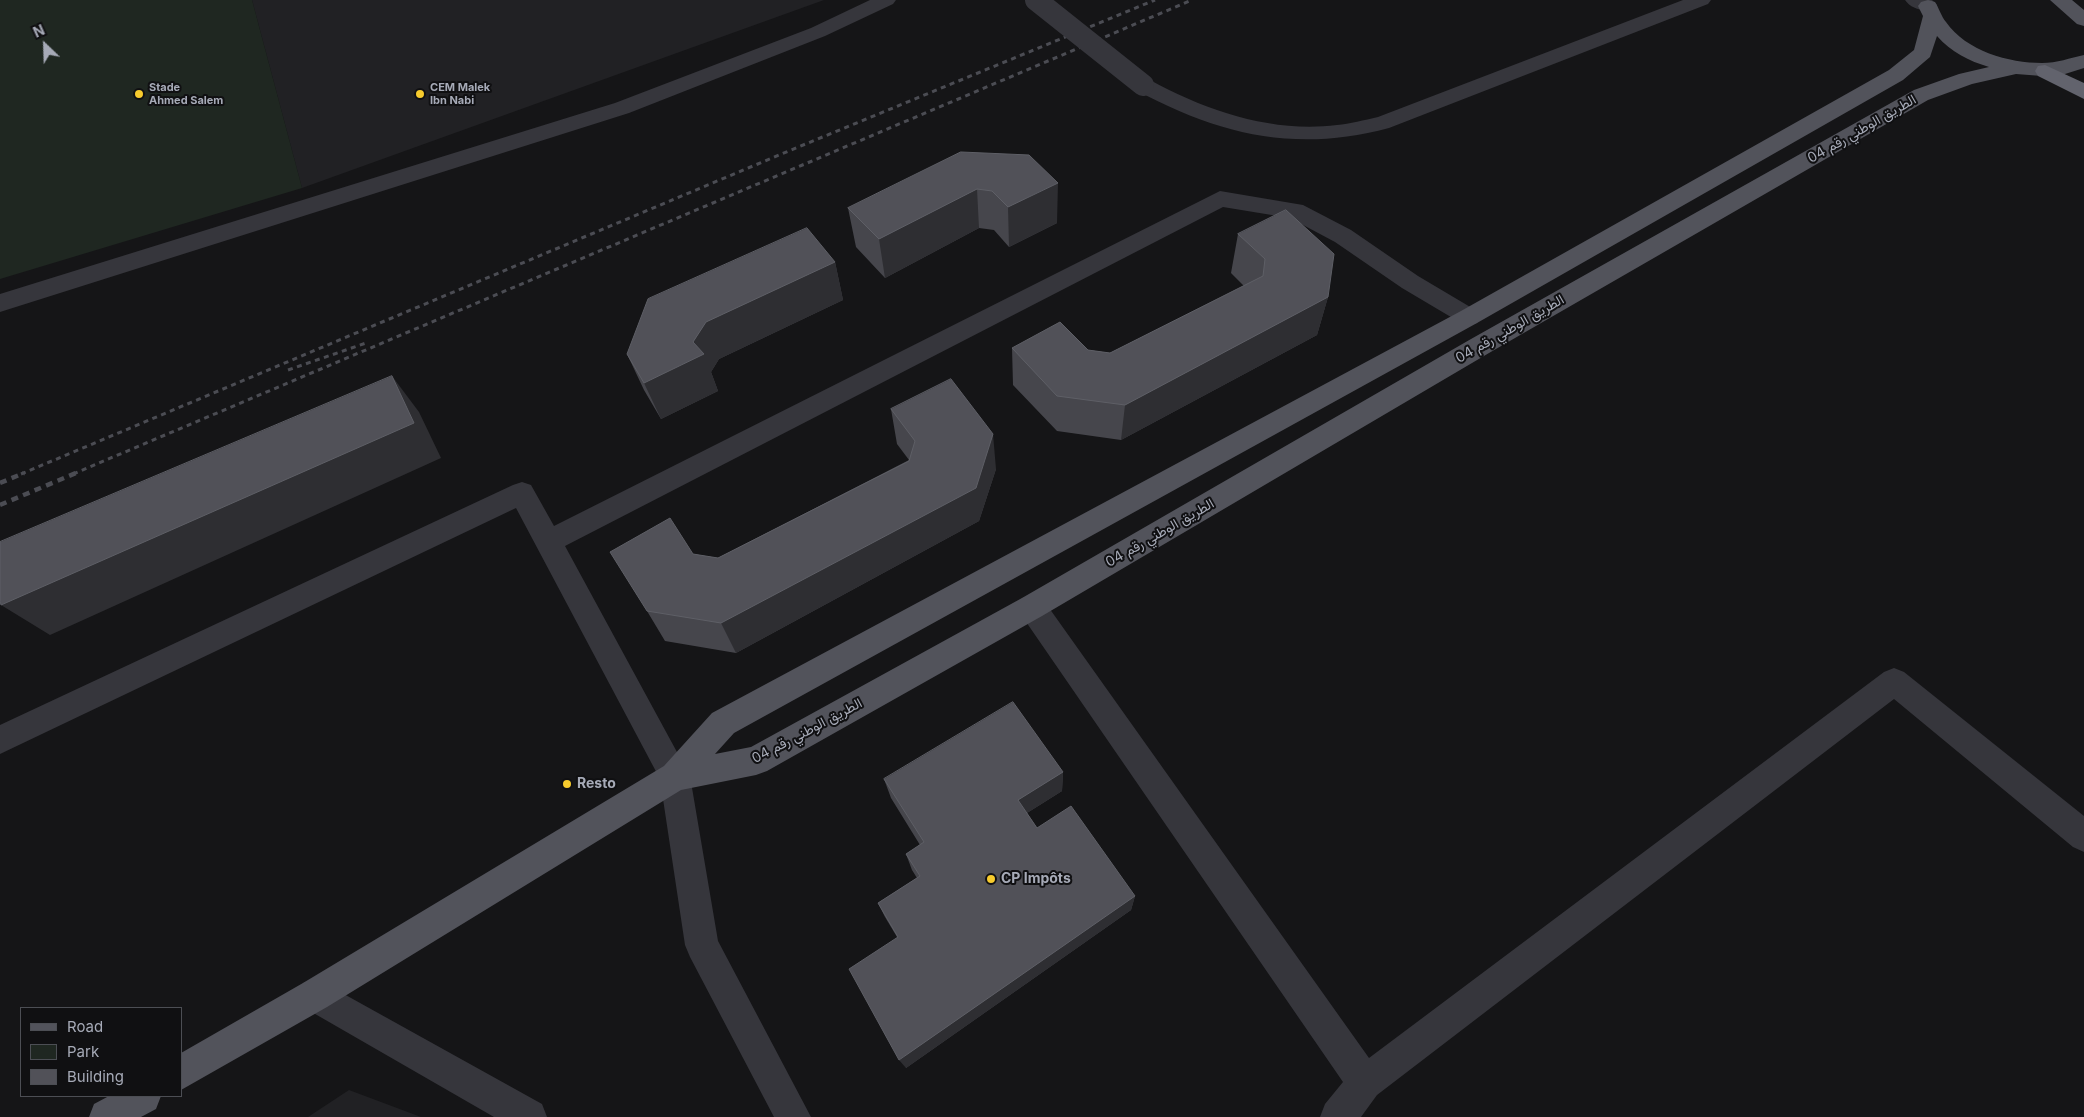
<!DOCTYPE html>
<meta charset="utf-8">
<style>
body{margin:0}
#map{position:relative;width:2084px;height:1117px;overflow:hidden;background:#151517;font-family:Inter,sans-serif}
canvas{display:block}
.legend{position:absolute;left:20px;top:1007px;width:162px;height:90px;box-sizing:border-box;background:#101012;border:1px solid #4c4e54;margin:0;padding:6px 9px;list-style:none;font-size:15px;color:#a6aab7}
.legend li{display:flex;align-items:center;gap:10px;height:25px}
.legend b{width:25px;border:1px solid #4c4e54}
.north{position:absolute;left:20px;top:20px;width:50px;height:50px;-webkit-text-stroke:4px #101012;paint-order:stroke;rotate:336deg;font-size:14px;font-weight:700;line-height:20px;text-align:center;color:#a6aab7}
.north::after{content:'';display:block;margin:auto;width:18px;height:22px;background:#a6aab7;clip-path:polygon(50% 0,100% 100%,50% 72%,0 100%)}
</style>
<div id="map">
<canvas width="2084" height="1117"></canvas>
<ul class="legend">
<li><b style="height:6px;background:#52535b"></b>Road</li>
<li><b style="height:14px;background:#1f2721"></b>Park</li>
<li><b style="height:14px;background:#515158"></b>Building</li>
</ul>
<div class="north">N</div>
</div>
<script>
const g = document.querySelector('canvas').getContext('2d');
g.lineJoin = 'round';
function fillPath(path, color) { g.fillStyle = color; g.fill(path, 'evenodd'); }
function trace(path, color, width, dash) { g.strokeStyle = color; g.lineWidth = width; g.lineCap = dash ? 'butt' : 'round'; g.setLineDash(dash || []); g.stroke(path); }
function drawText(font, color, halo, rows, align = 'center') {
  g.font = font + ' Inter,Vazirmatn,sans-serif'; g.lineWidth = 4; g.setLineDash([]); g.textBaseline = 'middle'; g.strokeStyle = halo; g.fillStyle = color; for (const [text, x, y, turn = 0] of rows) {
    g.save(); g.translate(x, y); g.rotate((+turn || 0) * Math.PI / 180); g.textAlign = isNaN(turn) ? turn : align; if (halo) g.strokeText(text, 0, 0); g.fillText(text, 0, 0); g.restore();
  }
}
const built = new Path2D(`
 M252,0H824L302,188Z
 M349,1090L421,1117H308Z`);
const green = new Path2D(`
 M0,0H252L302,188L0,279Z`);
const minor = new Path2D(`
 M870,0H896L893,4L825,36L629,113L0,312V294L615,103L811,28Z
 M1683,0H1711L1708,4L1389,128C1296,153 1219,135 1136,90L1133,85L1136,80L1143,78L1150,80C1207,111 1271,133 1337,125C1350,124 1364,120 1378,117Z
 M1905,0H1932L1937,5L1934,9C1924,12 1911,9 1905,0Z
 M1220,191L1303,205L1351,230L1418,276L1477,311L1481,317L1477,323L1469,326L1461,323L1402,288L1335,242L1290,218L1223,207L565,546L690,776L718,941L811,1117H774L690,957L685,945L660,779L516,508L0,754V725L513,485L522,482L531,485L554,526Z
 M1032,595L1042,598L1369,1058L1884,672L1894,668L1904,672L2084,816V852L2073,847L1894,699L1377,1095L1361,1117H1320L1325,1104L1343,1082L1022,616L1018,607L1022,598Z
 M315,978L542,1104L547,1117H494L303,1007L298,995L303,983Z`);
const major = new Path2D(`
 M1928,0L1935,2C1939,8 1941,16 1946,22C1966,51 2009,63 2042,63C2057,63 2070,58 2084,55V68L2065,74L2042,76L2016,74L1972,84L1928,100L1489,353L1042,616L767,771L756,775L681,790L327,1007L181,1090V1053L303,983L664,766L712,713L1461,311L1889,70L1914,50L1923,16L1918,6L1921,2ZM1937,36C1951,52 1969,61 1989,67L1959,74L1914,90L1471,339L1022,598L751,747L715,754L734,733L1477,323L1903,80L1930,57Z
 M2050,0H2072L2084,10V26L2077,24Z
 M109,1096H161L156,1109L141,1117H89L94,1104Z`);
const highway = new Path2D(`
 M2045,65L2084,83V99L2038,76L2035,71L2038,66Z`);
const railFar1 = new Path2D(`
 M288,370L366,343
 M21,474L791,150L1155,0
 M73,474L1192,0`);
const rail = new Path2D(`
 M0,483L24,473
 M0,505L76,473`);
const minorBridge = new Path2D(`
 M1036,0L1143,85`);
const wall = new Path2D(`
 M961,152L1057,223L1009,247L994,230L979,228L885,278L856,247L848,208Z
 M1238,234L1328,297L1317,335L1121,440L1057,431L1013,385L1012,348L1088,350L1110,353L1244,286L1231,273Z
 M835,262L843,300L719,359L711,372L718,391L661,419L644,390L627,354Z
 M891,409L996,469L979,521L736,653L665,641L647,611L693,554L718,558L909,460L897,444Z
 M1063,772L1062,791L1027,813L1037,828L1135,896L1131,910L906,1068L897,937L885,917L878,903L917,878L912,870L906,854L920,845L891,798L884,779Z`);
const shadedWall = new Path2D(`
 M1058,183L1057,223L1009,247L1008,207Z
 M977,189L979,228L885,278L879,239Z
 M835,262L843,300L719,359L711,372L718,391L661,419L644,383L693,342L706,322Z
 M1328,297L1317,335L1121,440L1125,405Z
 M392,376L419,412L441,458L50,635L1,605Z
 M993,434L996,469L979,521L736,653L721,623Z
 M1063,772L1062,791L1019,818L1018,800Z
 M1135,896L1131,910L906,1068L899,1060Z`);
const building = new Path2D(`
 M961,152L1029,155L1058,183L1008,207L992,191L977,189L879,239L848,208Z
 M1286,210L1334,254L1328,297L1125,405L1057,396L1012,348L1060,322L1088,350L1110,353L1263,276L1265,259L1238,234Z
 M807,228L835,262L706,322L693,342L704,354L644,383L627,354L648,299Z
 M392,376L414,423L1,605L0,601V542Z
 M951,379L993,434L976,488L721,623L647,611L610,552L670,518L693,554L718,558L909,461L915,441L891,409Z
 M1013,702L1063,772L1018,800L1037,828L1071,806L1135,896L899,1060L849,969L898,937L878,903L920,876L906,854L924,842L884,779Z`);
const markers = [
 [139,94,5,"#f7cb2d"],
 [420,94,5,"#f7cb2d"],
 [567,784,5,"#f7cb2d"],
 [991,879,5,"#f7cb2d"]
];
const farPoinames = [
 ["Stade",149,88],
 ["Ahmed Salem",149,101],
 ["CEM Malek",430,88],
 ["Ibn Nabi",430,101]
];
const streetNames = [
 ["الطريق الوطني رقم 04",1862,129,-30],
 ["الطريق الوطني رقم 04",1510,329,-30],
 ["الطريق الوطني رقم 04",1160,533,-30],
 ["الطريق الوطني رقم 04",807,731,-28]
];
const poiNames = [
 ["Resto",577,784],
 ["CP Impôts",1001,879]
];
fillPath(built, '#212124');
fillPath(green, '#1f2721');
fillPath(minor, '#36363c');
fillPath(major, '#52535b');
fillPath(highway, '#62636d');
trace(railFar1, '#4b4c53', 3, [5, 4.5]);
trace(rail, '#4b4c53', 4.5, [7, 5.5]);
trace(minorBridge, '#36363c', 22);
fillPath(wall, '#46464c');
fillPath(shadedWall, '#2e2e32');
fillPath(building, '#515158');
trace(building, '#5e5f66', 1);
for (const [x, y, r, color] of markers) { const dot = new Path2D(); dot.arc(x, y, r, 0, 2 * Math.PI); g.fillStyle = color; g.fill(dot); trace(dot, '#101012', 2); }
drawText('bold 11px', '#a6aab7', '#101012', farPoinames, 'left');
drawText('14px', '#a6aab7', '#101012', streetNames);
drawText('bold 14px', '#a6aab7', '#101012', poiNames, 'left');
</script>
